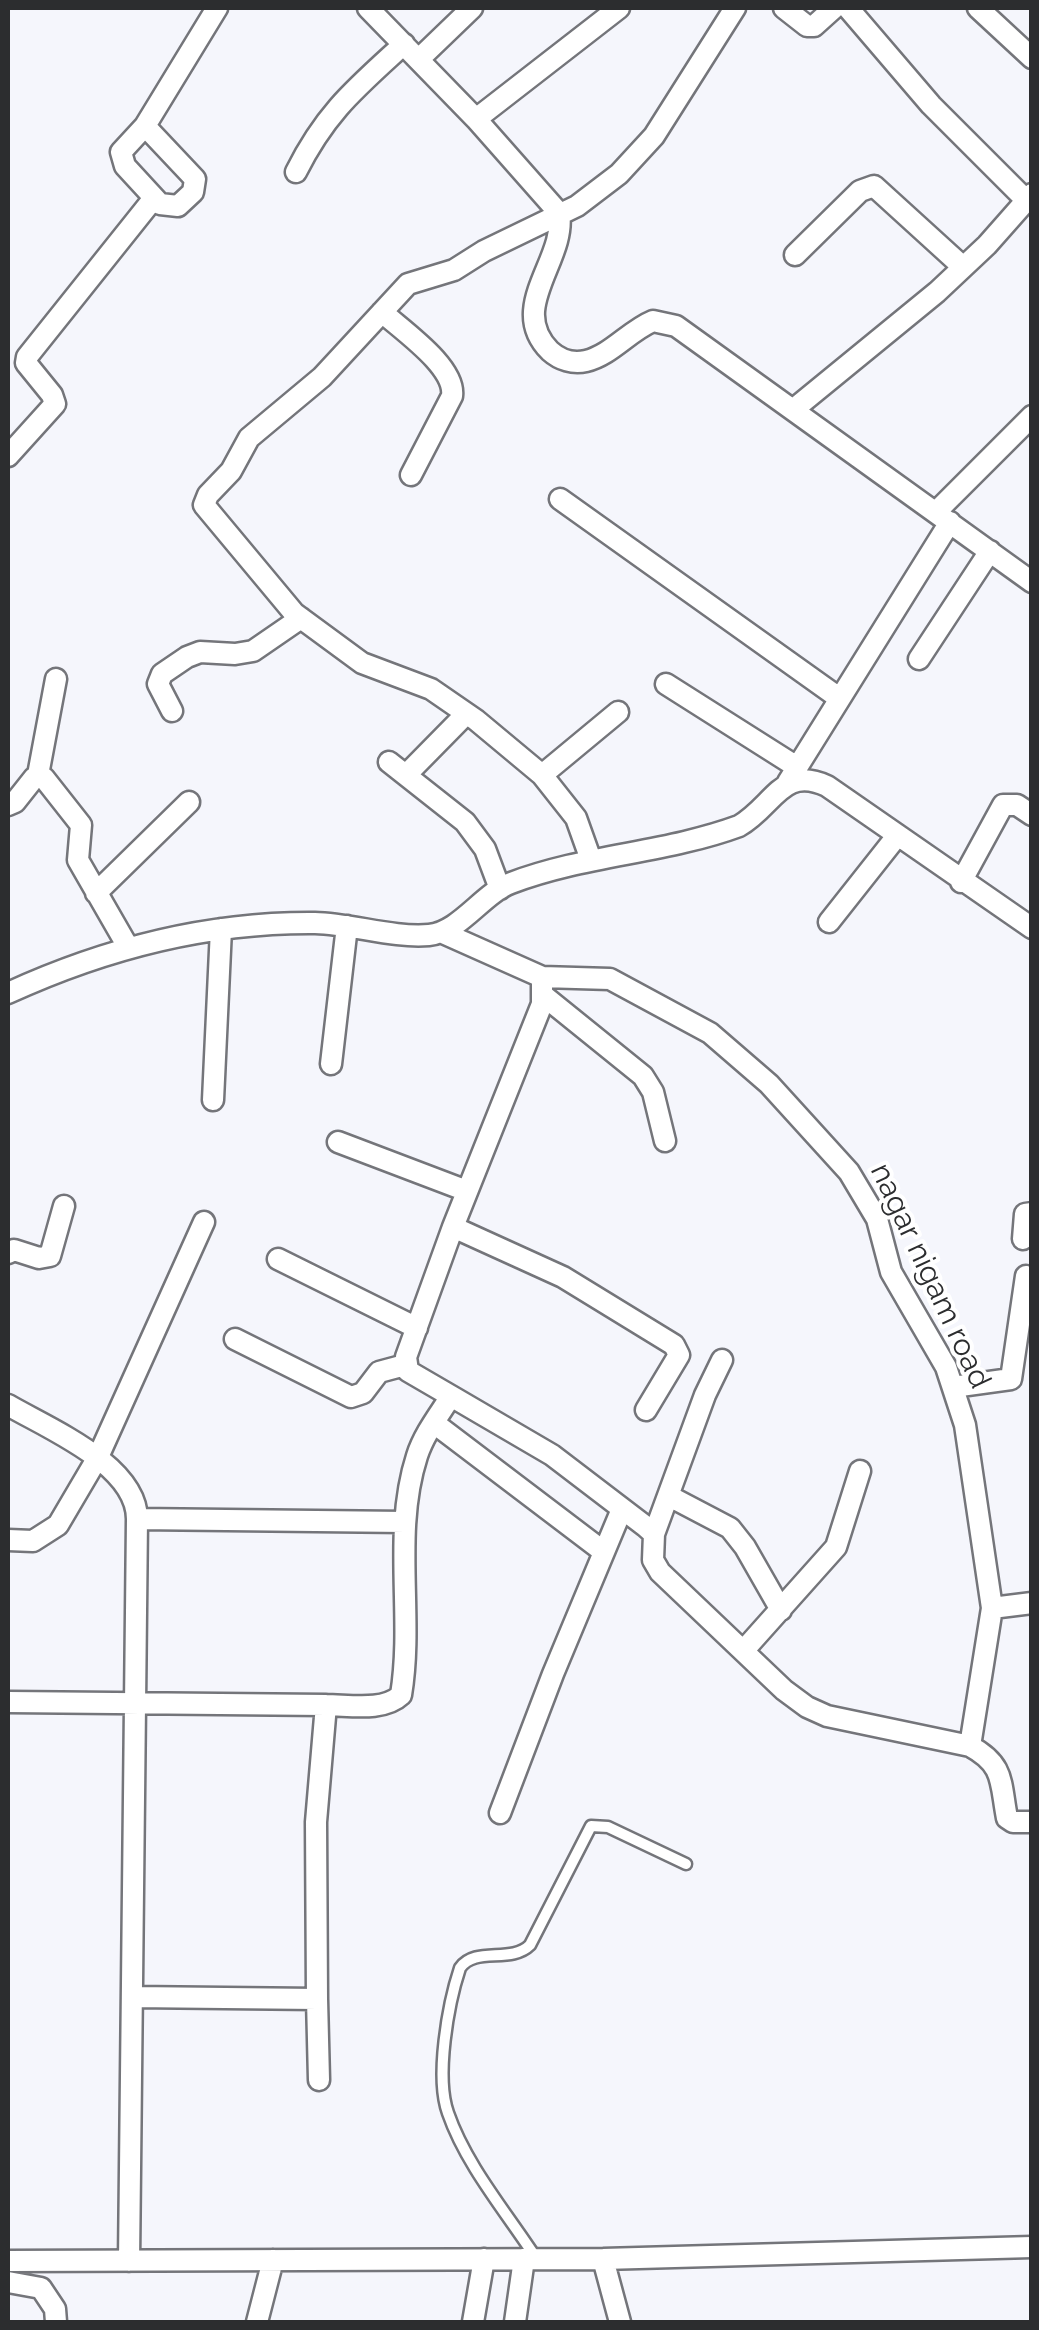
<!DOCTYPE html>
<style>
body{margin:0}
#map{position:relative;width:1039px;height:2330px;overflow:hidden;background:#f5f6fc;font-family:Raleway,sans-serif}
canvas{display:block}
.frame{position:absolute;inset:0;border:10px solid #2c2d2f;pointer-events:none}
</style>
<div id="map">
<canvas width="1039" height="2330"></canvas>
<div class="frame"></div>
</div>
<script>
const g = document.querySelector('canvas').getContext('2d');
g.lineJoin = 'round';
function trace(path, color, width, dash) { g.strokeStyle = color; g.lineWidth = width; g.lineCap = dash ? 'butt' : 'round'; g.setLineDash(dash || []); g.stroke(path); }
function drawText(font, color, halo, rows, align = 'center') {
  g.font = font + ' Raleway,sans-serif'; g.lineWidth = 8; g.setLineDash([]); g.textBaseline = 'middle'; g.strokeStyle = halo; g.fillStyle = color; for (const [text, x, y, turn = 0] of rows) {
    g.save(); g.translate(x, y); g.rotate((+turn || 0) * Math.PI / 180); g.textAlign = isNaN(turn) ? turn : align; if (halo) g.strokeText(text, 0, 0); g.fillText(text, 0, 0); g.restore();
  }
}
const lane = new Path2D(`
 M536,2258C506,2212 466,2165 448,2113C435,2077 448,2004 460,1968C475,1946 511,1964 530,1945L591,1826L608,1827L686,1864`);
const street = new Path2D(`
 M368,8L476,119L559,213C567,260 506,307 550,351C560,360 573,364 586,361C611,355 629,331 653,321L676,326L1032,582
 M784,8L807,26H814L834,8
 M848,8L931,105L1026,200
 M978,8L1032,58
 M419,59L472,8
 M476,119L619,8
 M145,126L195,179L193,192L178,206L160,204L125,166L121,152L145,126L217,8
 M296,172C326,112 356,88 404,44
 M795,255L860,191L874,186L963,267
 M382,312C403,331 456,367 452,396L411,475
 M794,409L937,292L987,245L1032,194
 M8,456L55,404L52,395L26,363L27,357L154,198
 M560,499L839,698
 M936,512L1032,416
 M919,659L990,551
 M666,684L797,767
 M172,711L158,684L162,674L187,657L200,652L235,654L253,651L301,618
 M389,762L465,822L485,849L500,889
 M38,775L56,679
 M406,775L466,714
 M542,775L618,712
 M788,782L950,522
 M8,805L15,802L34,778L38,775L44,778L81,825L78,860L128,947
 M591,860L576,818L542,775L476,720L431,689L362,663L294,613L204,505L208,495L231,471L249,438L322,377L408,284L454,270L484,251L577,206L619,174L654,136L735,8
 M961,882L1003,805H1017L1032,815
 M96,893L189,802
 M829,922L897,836
 M8,993C104,949 209,922 315,923C353,924 392,938 429,935C460,932 482,894 511,883C584,855 666,853 739,826C774,806 782,765 827,786L1032,928
 M544,996L643,1076L653,1092L665,1141
 M331,1064L347,926
 M213,1100L221,929
 M338,1142L467,1191
 M453,1227L563,1277L674,1345L679,1355L646,1410
 M1023,1239L1025,1214L1032,1213
 M8,1253L14,1250L39,1258L50,1256L64,1206
 M278,1259L417,1328
 M235,1339L351,1397L363,1393L379,1372L405,1365
 M953,1387L1011,1379L1026,1276
 M451,1396L408,1371L406,1357L453,1227L542,1004V977
 M8,1405C49,1429 137,1465 137,1519
 M434,1423L604,1552
 M669,1496L730,1528L745,1547L781,1610
 M654,1534L705,1395L722,1360
 M8,1540L33,1541L58,1525L98,1457L204,1222
 M992,1608L1032,1603
 M744,1650L836,1547L860,1471
 M8,1702L326,1705L316,1822L317,1999L133,1997
 M326,1705C349,1705 383,1712 401,1695C414,1616 392,1533 417,1456C424,1434 439,1415 451,1396L552,1455L645,1526L654,1534L653,1560L660,1572L784,1690L807,1707L827,1716L970,1746L992,1608L965,1425L946,1367L891,1272L877,1219L849,1172L769,1084L710,1033L610,979L542,977L441,932
 M970,1746C1005,1765 1000,1782 1007,1818L1013,1822H1032
 M500,1813L553,1674L622,1509
 M317,1999L319,2080
 M603,2259L620,2322
 M8,2261L603,2259L1032,2247
 M129,2261L137,1519L405,1522
 M8,2282L41,2288L55,2309L56,2322
 M257,2322L273,2260
 M473,2322L484,2259
 M515,2322L524,2259`);
const streetNames = [
 ["nagar nigam road",930,1276,65]
];
trace(lane, '#74757a', 15);
trace(street, '#74757a', 25);
trace(lane, '#fff', 10);
trace(street, '#fff', 20);
drawText('30px', '#2c2d2f', '#fff', streetNames);
</script>
